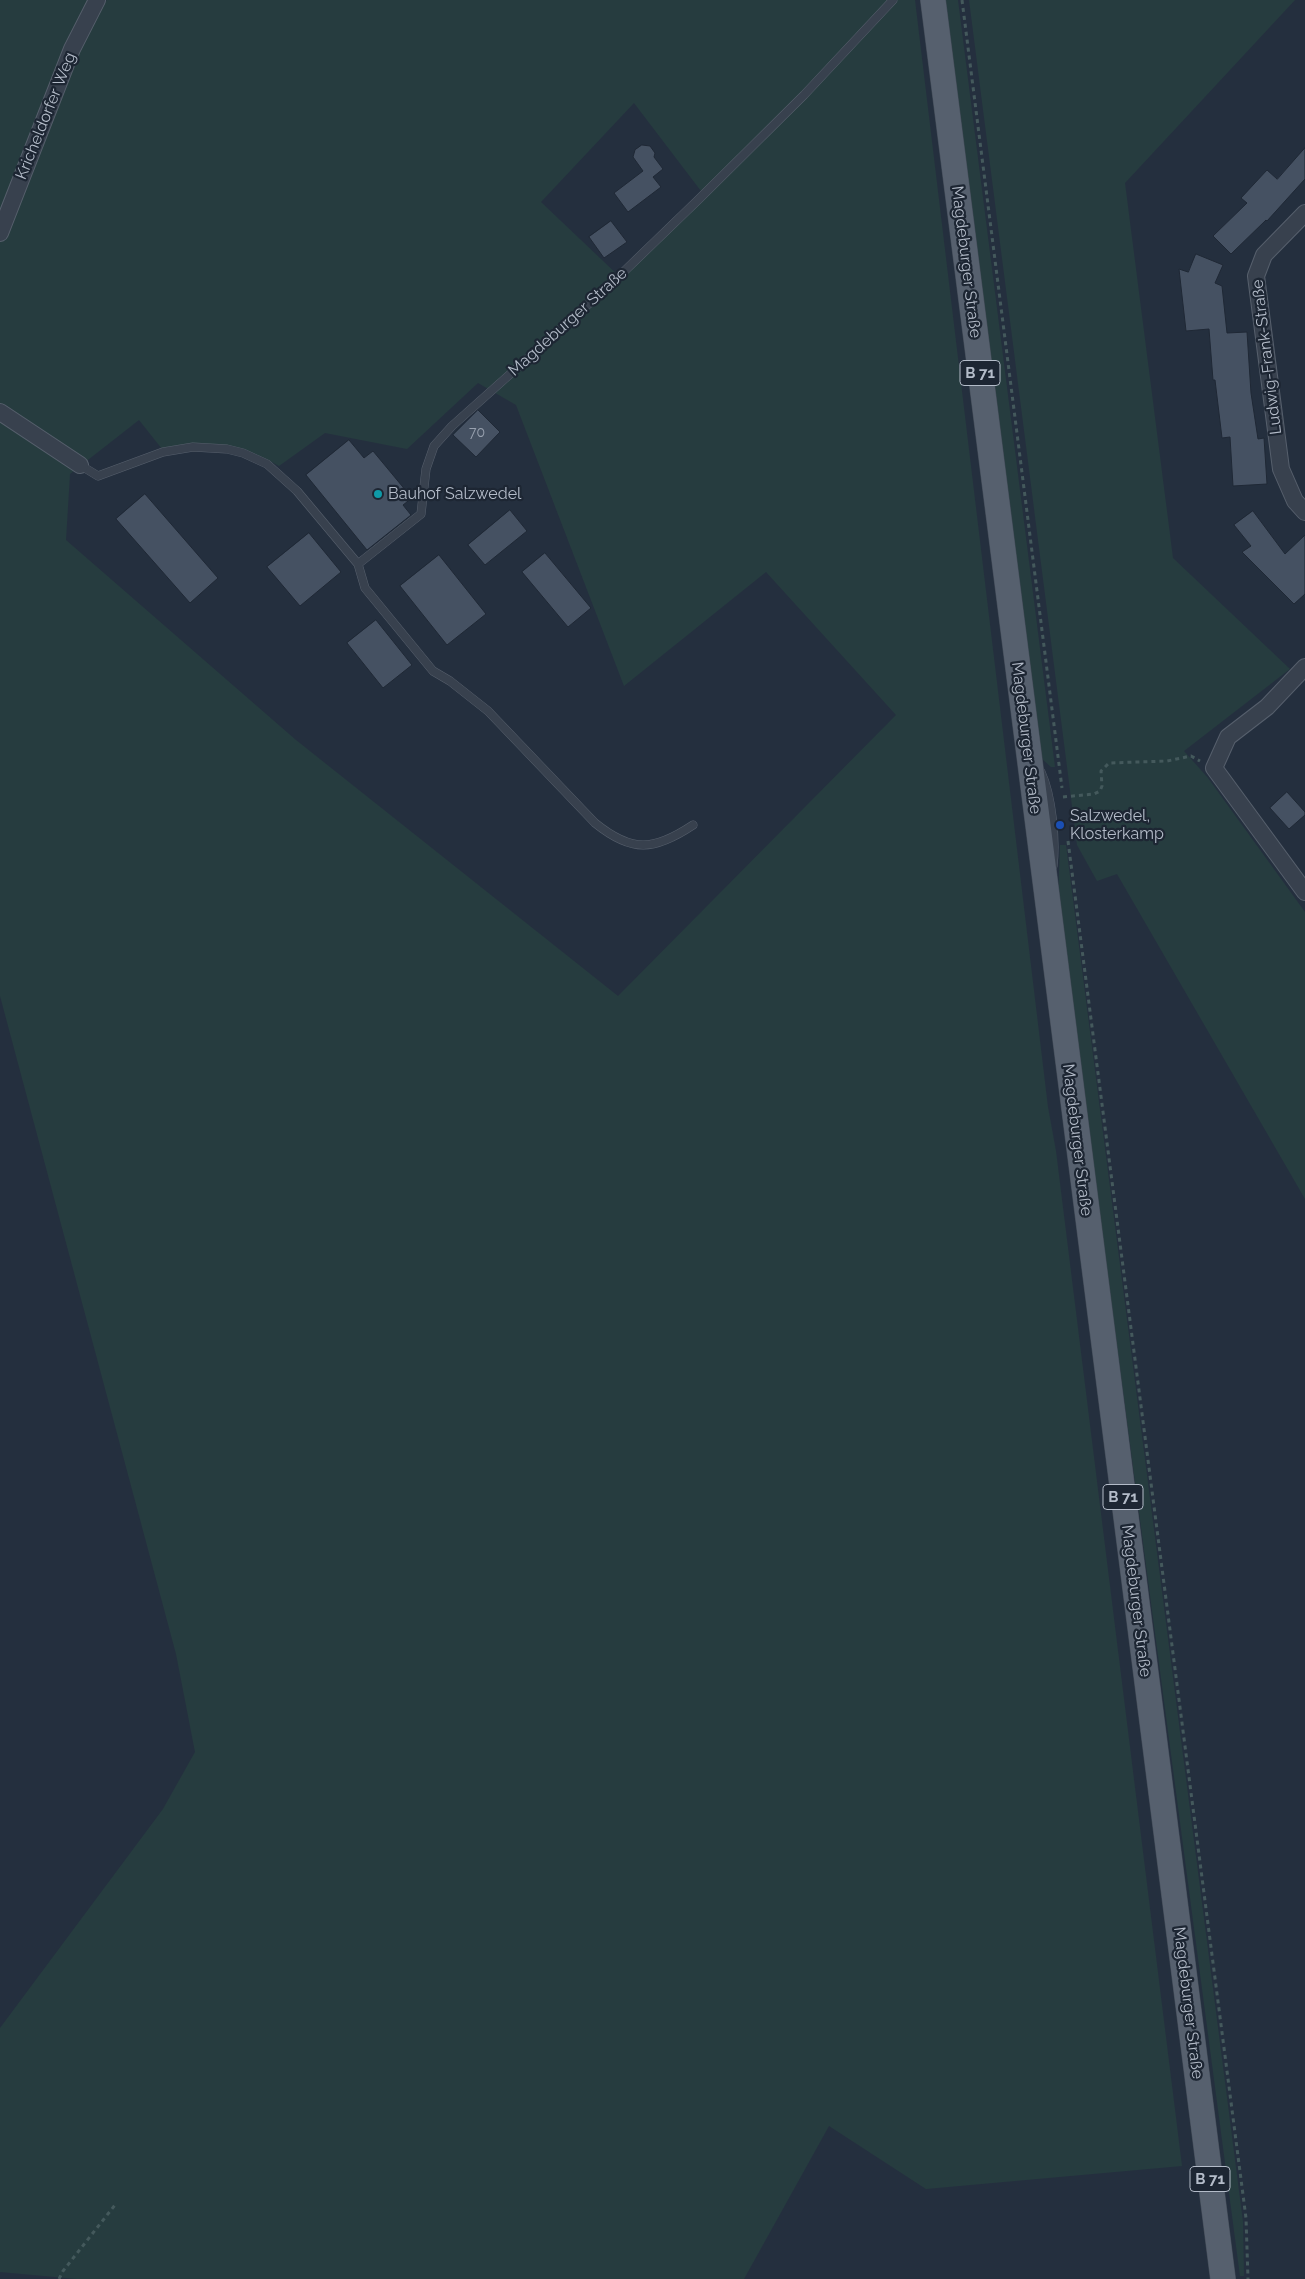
<!DOCTYPE html>
<meta charset="utf-8">
<style>
body{margin:0}
canvas{display:block;background:#242f3e}
</style>
<canvas width="1305" height="2279"></canvas>
<script>
const g = document.querySelector('canvas').getContext('2d');
g.lineJoin = 'round';
function fillPath(path, color) { g.fillStyle = color; g.fill(path, 'evenodd'); }
function trace(path, color, width, dash) { g.strokeStyle = color; g.lineWidth = width; g.lineCap = dash ? 'butt' : 'round'; g.setLineDash(dash || []); g.stroke(path); }
function drawText(font, color, halo, rows, align = 'center') {
  g.font = font + ' Raleway,sans-serif'; g.lineWidth = 4.5; g.setLineDash([]); g.textBaseline = 'middle'; g.strokeStyle = halo; g.fillStyle = color; for (const [text, x, y, turn = 0] of rows) {
    g.save(); g.translate(x, y); g.rotate((+turn || 0) * Math.PI / 180); g.textAlign = isNaN(turn) ? turn : align; if (halo) g.strokeText(text, 0, 0); g.fillText(text, 0, 0); g.restore();
  }
}
const green = new Path2D(`
 M0,0H101L105,2L107,0H915L1048,1107L1056,1151L1182,2166L926,2189L829,2126L744,2279H77L0,2272V2028L163,1809L195,1752L176,1654L0,996ZM634,103L704,195L622,279L541,202ZM478,383L516,405L624,686L766,572L896,715L618,996L296,740L66,540L70,474L139,420L162,449C213,441 233,440 279,466L325,433L407,449Z
 M944,0H958L1055,767H1051L1041,758Z
 M969,0H1295L1125,183L1173,558L1290,669L1184,751L1208,778L1305,912V1199L1117,874L1097,881L1077,845Z
 M1060,845H1066L1243,2222L1244,2276H1240L1058,899Z`);
const building = new Path2D(`
 M642,145L650,146L655,153L654,157L663,169L653,177L661,187L628,212L614,193L643,171L633,157L635,150Z
 M1305,148V179L1267,221L1266,220L1231,254L1213,236L1247,203L1241,198L1267,170L1277,179Z
 M611,221L627,242L604,258L589,237Z
 M1196,254L1223,265L1215,283L1222,286L1227,333L1247,332L1251,393L1258,439L1264,438L1267,484L1233,486L1230,437L1222,438L1215,380H1213L1209,329L1186,331L1179,269L1188,272Z
 M478,410L500,432L476,457L453,435Z
 M349,440L364,458L373,451L412,498L403,505L411,515L367,550L306,475Z
 M145,494L218,578L190,603L116,519Z
 M510,510L527,531L485,565L468,545Z
 M1253,511L1285,554L1305,535V594L1294,604L1242,552L1251,546L1234,525Z
 M309,533L341,572L300,606L267,567Z
 M545,553L591,608L568,627L522,572Z
 M439,555L486,614L447,645L400,586Z
 M376,620L412,665L383,688L347,643Z
 M1287,792L1305,812V815L1289,829L1270,808Z`);
const path = new Path2D(`
 M962,0L1062,788
 M1063,797L1094,794L1100,791L1102,786L1101,771L1109,763L1167,761L1191,756L1200,761
 M1068,841L1246,2218L1248,2279
 M59,2279L63,2271L115,2205`);
const service = new Path2D(`
 M80,465L98,476L163,452L193,447L227,449L243,453L267,464L297,491L358,564L365,588L433,671L450,681L488,711L595,823C632,853 654,851 693,825
 M358,564L421,514L426,469L434,446L452,426L611,284L699,199L804,95L893,0
 M1041,772C1052,796 1056,840 1053,866`);
const minor = new Path2D(`
 M1305,213L1264,255L1256,276L1281,469L1295,501L1305,512
 M0,233L72,49L97,0
 M0,412L80,465
 M1305,667L1267,707L1228,737L1214,768L1305,892`);
const primary = new Path2D(`
 M933,0L1223,2279`);
const markers = [
 [378,494,5,"#0f9aa8"],
 [1060,825,5,"#1a4fb4"]
];
const numberNames = [
 ["70",477,433]
];
const shields = [
 [980,373,40],
 [1123,1497,40],
 [1210,2179,40]
];
const shieldNames = [
 ["B 71",980,373],
 ["B 71",1123,1497],
 ["B 71",1210,2179]
];
const streetNames = [
 ["Kricheldorfer Weg",46,116,-68],
 ["Magdeburger Straße",966,262,83],
 ["Magdeburger Straße",568,322,-42],
 ["Ludwig-Frank-Straße",1267,357,-97],
 ["Magdeburger Straße",1026,738,83],
 ["Magdeburger Straße",1077,1140,83],
 ["Magdeburger Straße",1136,1601,83],
 ["Magdeburger Straße",1188,2003,83]
];
const poiNames = [
 ["Bauhof Salzwedel",388,494],
 ["Salzwedel,",1070,816],
 ["Klosterkamp",1070,834]
];
fillPath(green, '#263c3f');
fillPath(building, '#455162');
trace(building, '#1f2835', 1);
trace(service, '#565f6c', 9);
trace(minor, '#565f6c', 18);
trace(primary, '#414a57', 26);
trace(path, '#44595c', 3, [4, 4]);
trace(service, '#38414e', 8);
trace(minor, '#38414e', 16);
trace(primary, '#56606e', 25);
for (const [x, y, r, color] of markers) { const dot = new Path2D(); dot.arc(x, y, r, 0, 2 * Math.PI); g.fillStyle = color; g.fill(dot); trace(dot, '#1d2633', 2); }
drawText('14px', '#98a1af', null, numberNames);
for (const [x, y, w] of shields) { const box = new Path2D(); box.roundRect(x - w / 2, y - 12.5, w, 25, 4); g.fillStyle = '#1d2633'; g.fill(box); trace(box, '#b4bcc9', 1); }
drawText('bold 15px', '#b4bcc9', null, shieldNames);
drawText('16px', '#b4bcc9', '#1d2633', streetNames);
drawText('16px', '#b4bcc9', '#1d2633', poiNames, 'left');
</script>
